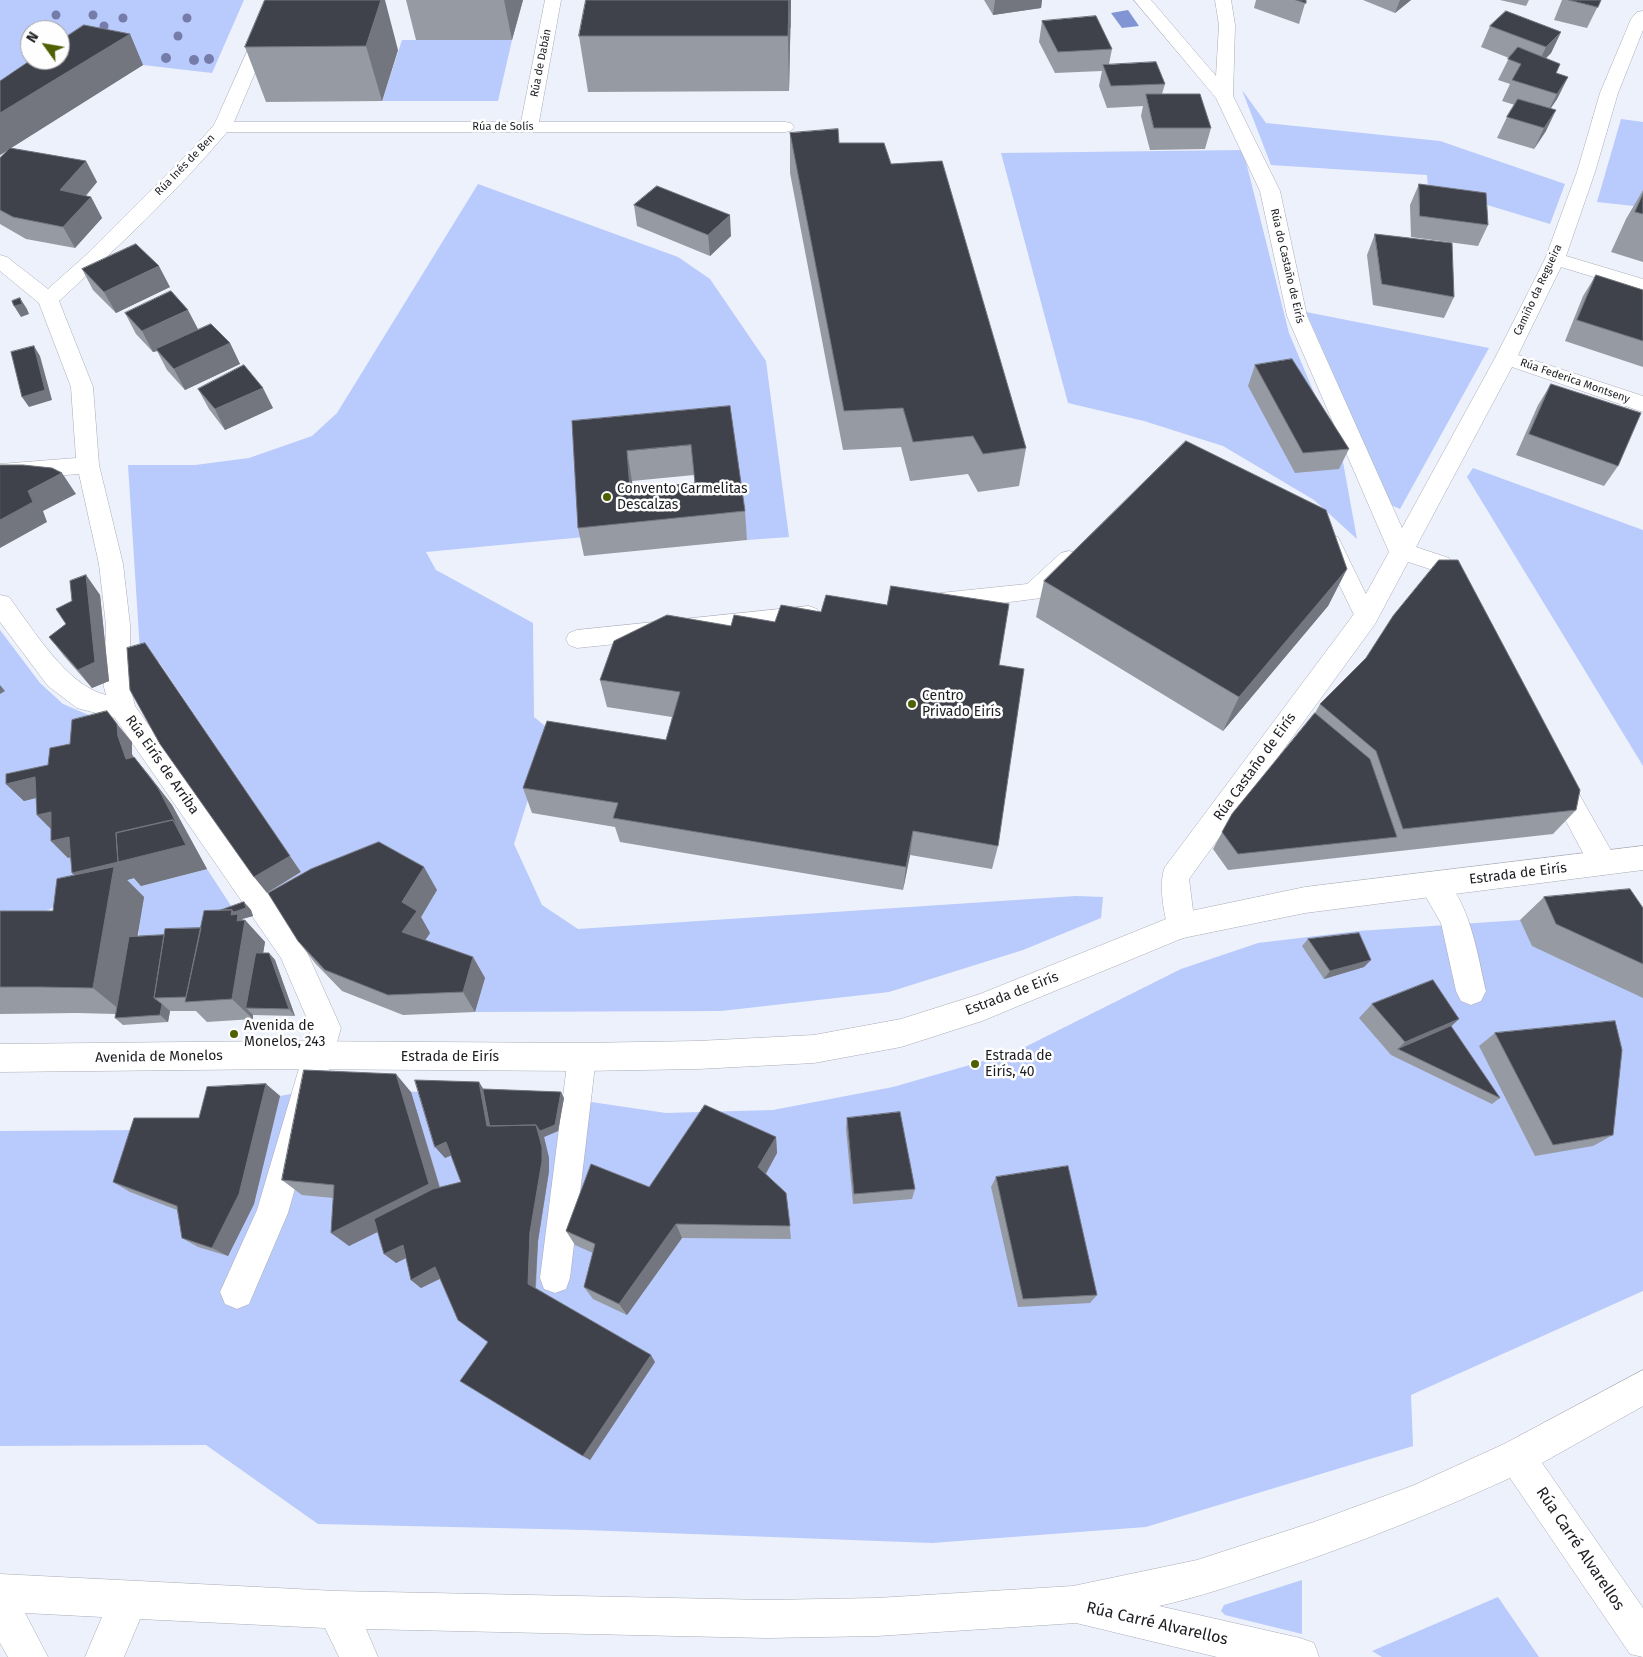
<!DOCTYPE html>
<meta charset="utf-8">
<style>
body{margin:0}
#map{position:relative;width:1643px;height:1657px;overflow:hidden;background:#edf1fb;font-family:"Fira Sans",sans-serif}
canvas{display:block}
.north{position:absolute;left:20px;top:20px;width:50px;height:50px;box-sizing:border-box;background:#fefefe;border:1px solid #a4a4a6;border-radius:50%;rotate:302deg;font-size:14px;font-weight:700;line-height:20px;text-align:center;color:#1c1d21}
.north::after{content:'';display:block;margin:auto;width:18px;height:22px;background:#4f6003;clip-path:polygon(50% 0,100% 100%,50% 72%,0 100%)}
</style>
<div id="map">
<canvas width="1643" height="1657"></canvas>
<div class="north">N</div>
</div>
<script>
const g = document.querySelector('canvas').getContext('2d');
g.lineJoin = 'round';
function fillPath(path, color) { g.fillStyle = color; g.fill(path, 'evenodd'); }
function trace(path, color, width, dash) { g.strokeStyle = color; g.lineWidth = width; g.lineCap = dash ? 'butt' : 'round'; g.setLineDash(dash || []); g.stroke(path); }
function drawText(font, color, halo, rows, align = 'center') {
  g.font = font + ' "Fira Sans",sans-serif'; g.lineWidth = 5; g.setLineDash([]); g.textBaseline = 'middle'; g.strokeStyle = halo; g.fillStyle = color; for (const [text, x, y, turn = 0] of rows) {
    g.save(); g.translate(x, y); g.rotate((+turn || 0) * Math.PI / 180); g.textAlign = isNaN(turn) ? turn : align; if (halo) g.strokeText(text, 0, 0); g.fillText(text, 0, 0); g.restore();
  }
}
const green = new Path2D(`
 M0,0H244L212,73L143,65L60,49V30H30V60H40L0,99Z
 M402,40H512L498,101H382Z
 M1242,90L1266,123L1440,141L1565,184L1550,224L1428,187L1427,175L1271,165Z
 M1621,119L1643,122V207L1597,202Z
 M1243,150L1289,333L1343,462L1357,539L1314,500L1223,446L1144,421L1068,403L1001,153Z
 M478,184L678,257L710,279L766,361L789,537L747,540L732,437L579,451L584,537L426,552L436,570L533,623L534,717L550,730L514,844L542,905L578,929L1076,896L1103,897L1101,918L1023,950L889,992L721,1011L475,1012L485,978L416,954V924L437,890L286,916L267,893L301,872L159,662L141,667L128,465H195L249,458L312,436L337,413Z
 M1306,312L1489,348L1400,509L1391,505Z
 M1473,468L1643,530V766L1467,477Z
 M0,630L40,683L63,704L121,729L24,801L52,794L85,853L140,877L141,886L207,869L237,915L223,943L138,939L143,897L54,907L6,932L0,925Z
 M1643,907V1291L1411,1395L1413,1446L1146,1527L932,1543L585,1530L318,1524L206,1445L0,1446V1131L151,1130L254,1204L280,1096L322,1088L564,1098L666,1113L773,1110L893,1087L1015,1052L1181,969L1258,943L1358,931L1520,920Z
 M1302,1580V1634L1225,1615L1221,1611L1224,1605Z
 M1498,1597L1539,1657H1382L1372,1651Z`);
const water = new Path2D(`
 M1128,10L1139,26L1122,28L1111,13Z`);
const lane = new Path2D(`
 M1330,535L1338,537L1341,543L1377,617L1374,623L1366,626L1358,623L1355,617L1319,543L1322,537Z
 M1069,551L1077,553L1080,559L1077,565L1041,598L940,611L932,608L929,602L932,596L940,593L1027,584L1061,553Z
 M809,606L817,609L820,615L817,621L809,624L577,648L569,645L566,639L569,633L577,630Z
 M582,1044L592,1048L596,1057L570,1278L566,1289L555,1293L544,1289L540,1278L568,1057L572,1048Z`);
const street = new Path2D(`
 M270,0H286L234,122H521L545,0H561L539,122H785L791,123L794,127L791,131L785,132H227C176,193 117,248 59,301L93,387L99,465L123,564L130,625V687L135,706L302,941L341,1028L288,1213L249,1304L237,1309L225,1304L220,1292L257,1210L311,1028L281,958L115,718L77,708L48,686L0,622V595L9,597C33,629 67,686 106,695L104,687L106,625L99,564L79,474L0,480V464L76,458L71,387L39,303L0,271V255L7,257L48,289L86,255L196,145L214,125Z
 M1134,0H1151L1216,76L1219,25L1215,0H1231L1235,25L1233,96L1280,191L1307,316L1402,528L1495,358L1545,259L1577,172L1600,93L1631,19L1637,12L1643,11V30L1618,93L1595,172L1566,256L1643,279V292L1561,267L1518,355L1643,396V412L1512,367L1416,547L1449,558L1469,592L1466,599L1457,601L1448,599L1433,570L1408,562L1375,624L1189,879L1195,926L1191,935L1181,939L1171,935C1164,920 1158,882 1165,867L1357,610L1389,552L1287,316L1260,191L1216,98Z
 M1557,768L1566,771L1613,854L1617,863L1613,872L1603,875L1593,872L1548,787L1544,779L1548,771Z
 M1433,873C1468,885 1478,958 1486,991L1481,1001L1471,1005L1461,1001L1456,991L1441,923L1419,885L1423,876Z
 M1643,1370V1406L1542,1463L1643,1608V1657L1630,1654L1510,1478C1433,1513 1356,1544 1276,1571C1237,1584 1199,1597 1159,1606L1300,1638L1314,1643L1319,1657H1217L1076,1623L877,1636L767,1638L366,1629L378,1657H339L325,1628L140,1619L124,1657H85L102,1617L25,1613L48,1657H8L0,1643V1574L336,1591L767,1600L877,1598L1073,1586L1197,1560L1314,1522L1412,1486L1504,1444Z`);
const secondary = new Path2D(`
 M1643,846V870L1305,913L1183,938L982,1021L901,1047L814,1063L698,1069L582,1071L282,1069L0,1072V1044L282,1041L582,1043L698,1041L814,1035L901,1019L980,994L1181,913L1305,887Z`);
const trees = [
 [56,15,4.5],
 [93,15,4.5],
 [123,18,4.5],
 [187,18,4.5],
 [104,26,4.5],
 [178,36,4.5],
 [166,58,5],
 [209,59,5],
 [194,60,5]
];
const wall = new Path2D(`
 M265,0L398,50L382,101L266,102L245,47Z
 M406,0H523L512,40H416Z
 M791,0L789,91L588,92L579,36Z
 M984,0H1042L1041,8L993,15Z
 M1256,0H1306L1299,24L1254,8Z
 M1363,0H1411L1395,13Z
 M1500,0H1529L1526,6Z
 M1562,0H1601L1587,28L1554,20Z
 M1042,21L1112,49L1109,64L1165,84L1162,94L1211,128L1205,149L1150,150L1141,116L1143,106L1107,108L1099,86L1102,71L1055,73L1039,42Z
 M1490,26L1561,32L1551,53L1546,58L1556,73L1568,77L1557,99L1551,108L1546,131L1534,149L1497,138L1507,117L1515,105L1502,101L1510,84L1498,80L1509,58L1481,47Z
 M130,34L143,65L11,148L86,161L97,182L86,196L91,197L102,218L75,248L26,239L0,224V158L8,150L0,155V81Z
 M790,133L839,143L891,164L1026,448L1019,486L978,492L968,474L910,481L901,447L843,450L790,173Z
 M1419,184L1488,225L1478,246L1411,237L1410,205Z
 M1643,190V262L1611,252L1626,219Z
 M634,205L731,236L710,256L637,226Z
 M1375,234L1454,297L1444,318L1373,305L1367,255Z
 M82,269L170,287L116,313L93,290Z
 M1596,275L1643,290V367L1565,341L1583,296Z
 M125,313L198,330L230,343L240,364L185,390L167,370L157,351L153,352L136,334Z
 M1255,365L1349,449L1339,469L1295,473L1248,386Z
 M1551,384L1618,466L1604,486L1516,455L1538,405Z
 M198,389L273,408L225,430L209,409Z
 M730,406L745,511L747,540L584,556L578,528L572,421ZM694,475L695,483L633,489L632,481Z
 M1347,569L1328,606L1223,731L1036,617L1044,581Z
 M86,575L100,595L109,681L92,688L64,656L49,637L66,624L72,601Z
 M731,626L999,665L998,846L992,869L910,855L903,890L620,842L615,827L532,813L523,788L666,740L672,717L607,707L600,680Z
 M1320,704L1576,810L1553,834L1228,870L1213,849L1232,814L1315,713Z
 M132,742V754L133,757L148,774L172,805L207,869L141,886L134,878L127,880L144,897L137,936L164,935L201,928L221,910L244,902L251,910L253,916L242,919L243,920H245L265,942L263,953H269L275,960L295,1016L253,1015V1019L207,1022L196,1011H170L168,1022L123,1025L115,1018V1014L77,1013L0,1014V911H53L74,875L70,857L68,858L51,841V829L37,815L36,798L24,801L6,784L48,765Z
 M437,890L421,917L430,933L425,940L473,957L485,978L475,1012L403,1015L342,991L315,963L298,941Z
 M1544,897L1643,908V998L1532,946L1520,920Z
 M1308,939L1364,967L1324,979L1302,946Z
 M1372,1004L1451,1026L1500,1098L1492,1104L1391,1055L1359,1018Z
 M1495,1033L1613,1135L1593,1146L1535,1156L1479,1046Z
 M479,1082L483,1089L561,1092L564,1098L558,1131L544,1137L549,1158V1171L538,1241L536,1288L655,1362L590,1460L583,1456L488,1342L440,1278L421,1288L411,1280L406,1258L396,1263L378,1232L349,1246L333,1198L302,1195L282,1180L411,1092L440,1187L461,1182L451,1155L445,1158Z
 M266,1084L280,1096L254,1204L228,1256L198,1247L182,1238L177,1210L130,1192L113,1182L199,1118Z
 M847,1118L915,1189L912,1199L853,1204L846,1129Z
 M776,1137L777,1153L766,1174L786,1193L791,1239L682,1238L627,1315L593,1299L584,1287L593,1253L575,1245L566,1231L649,1187Z
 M996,1177L1097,1295L1090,1303L1018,1307L991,1187Z`);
const shadedWall = new Path2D(`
 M381,0H385L398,50L382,101L366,46Z
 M504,0H523L512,40Z
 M789,0H791L789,91L788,36Z
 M995,0H1042L1041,8L993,15Z
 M1400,0H1411L1395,13Z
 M1561,32L1551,53L1536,68L1546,47Z
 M130,34L143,65L0,155V113Z
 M1568,77L1557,99L1546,115L1557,94Z
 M1556,110L1546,131L1534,149L1544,128Z
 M86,161L97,182L72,211L60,190Z
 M91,197L102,218L75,248L63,227Z
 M730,215L731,236L710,256L708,235Z
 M159,266L170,287L116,313L104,292Z
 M20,298L27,309L29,314L21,317L14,306Z
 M188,310L199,331L156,349L157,351L153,352L142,331Z
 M230,343L240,364L185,390L174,369Z
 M34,346L40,356L52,400L29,407L22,397Z
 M263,388L273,408L225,430L215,409Z
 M627,451L632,481L635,519L630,489Z
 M62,473L76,494L43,511L47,522L0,548V520L28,491Z
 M1347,569L1328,606L1223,731L1239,697Z
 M86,575L100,595L109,681L92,688L78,670Z
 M145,643L301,872L267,893L254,877Z
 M0,685L5,691L0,694Z
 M117,724L132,742V754L141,776L126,759L118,736Z
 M134,757L148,774L172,805L207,869L141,886L134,878L127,880L144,897L125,1014L93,988L88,888L72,873Z
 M35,777L52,794L24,801L6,784Z
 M51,812L54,832L37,815Z
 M913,831L910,855L903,890L906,867Z
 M69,837L85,853L68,858L51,841Z
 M424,867L437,890L421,917L430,933L416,954L402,932V902Z
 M244,902L251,910L253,916L242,919L245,922V920L265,942L254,1008H246L253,1015V1019L232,999L226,924L232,910Z
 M269,953L275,960L295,1016L289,1009Z
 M473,957L485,978L475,1012L463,992Z
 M1371,960L1364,967L1324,979L1330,971Z
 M162,1004L170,1011L168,1022L160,1015Z
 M1459,1019L1444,1033L1398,1049L1405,1042Z
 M396,1074L411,1092L443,1199L349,1246L331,1233Z
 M479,1082L487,1095L494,1131L487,1126Z
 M266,1084L280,1096L254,1204L228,1256L212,1248Z
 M561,1092L564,1098L558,1131L544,1137L549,1158V1171L538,1241L535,1292L528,1284L536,1125Z
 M776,1137L777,1153L761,1182L758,1167Z
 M446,1142L455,1154L445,1158L435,1147Z
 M676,1224L682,1238L627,1315L619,1304Z
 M403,1245L414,1254L396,1263L384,1254Z
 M435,1267L446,1276L421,1288L411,1280Z
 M651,1355L655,1362L590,1460L583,1456Z`);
const building = new Path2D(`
 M265,0H381L366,46L245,47Z
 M586,0H789L788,36H579Z
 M789,0H790V27Z
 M1296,0H1306V3Z
 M1569,0H1601L1598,7Z
 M1506,11L1561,32L1546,47L1490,26Z
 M1096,16L1112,49L1058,52L1042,21Z
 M84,25L130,34L0,113V81L31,60H60V41Z
 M1518,47L1560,64L1556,73L1568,77L1557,94L1512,80L1521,64L1508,59Z
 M1156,62L1165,84L1111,86L1103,65Z
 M1146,94H1200L1211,128H1154Z
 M1518,99L1556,110L1544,128L1507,117Z
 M838,129L839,143H884L891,164L942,161L1026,448L983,454L973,436L913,442L903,408L844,411L790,133Z
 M10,148L86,161L60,190L91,197L63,227L13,217L0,210V158Z
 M1419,184L1486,193L1488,225L1420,216Z
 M657,186L730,215L708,235L634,205Z
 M1643,194V214L1635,212Z
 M1375,234L1452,243L1454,297L1382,284Z
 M136,244L159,266L104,292L82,269Z
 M1596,275L1643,290V341L1577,320Z
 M171,291L188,310L142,331L125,313Z
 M20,298L22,304L14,306L12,301Z
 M211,324L230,343L174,369L156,349Z
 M34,346L45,390L22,397L11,352Z
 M1292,359L1349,449L1303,453L1255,365Z
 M244,365L263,388L215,409L198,389Z
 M1551,384L1641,413L1618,466L1529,434Z
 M730,406L745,511L578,528L572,421ZM691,445L695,483L630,489L627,451Z
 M1186,441L1326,510L1347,569L1239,697L1044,581Z
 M0,465H23L52,468L62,473L28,491L33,502L0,520Z
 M1439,560H1458L1580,790L1576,810L1403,829L1376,751L1320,704L1366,658L1393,616Z
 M86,575L95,662L78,670L49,637L66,624L56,609L72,601L70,581Z
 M891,586L1009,604L999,665L1024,669L998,846L913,831L906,867L613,818L618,803L523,788L547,721L666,740L680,692L600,680L614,641L667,615L731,626L734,615L775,622L781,605L821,612L826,595L887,605Z
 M145,643L290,856L254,877L160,744L130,690L127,648Z
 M107,711L117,724L118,736L126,759L134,757L158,788L179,828L173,820L116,833L118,862L72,873L69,837L51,841V812L37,815L35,777L6,784V774L48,765L50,748L70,744L72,720Z
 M1315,713L1370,759L1397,837L1238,854L1222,832L1232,814Z
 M173,820L186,845L118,862L116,833Z
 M379,842L424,867L402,902L417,911L402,932L473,957L463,992L388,995L325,970L298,941L268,893L311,869Z
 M114,867L93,988L42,987H0V911H53L57,879Z
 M1630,889L1643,908V964L1556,924L1544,897Z
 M244,902L246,908L234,912L232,910H221Z
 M232,910L231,915L238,914L237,921L245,920L232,999L185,1002L204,911Z
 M201,928L186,997L154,998L165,929Z
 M1359,933L1371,960L1330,971L1308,939Z
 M164,935L154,998L162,1004L160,1015L115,1018L129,937Z
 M256,953H269L289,1009L246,1008Z
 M1433,980L1459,1019L1405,1042L1372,1004Z
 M1615,1021L1622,1050L1613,1135L1553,1145L1495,1033Z
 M1451,1026L1500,1098L1398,1049Z
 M304,1070L396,1074L429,1184L331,1233L334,1185L282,1180Z
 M415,1080L479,1082L487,1126L536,1125L542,1147V1161L530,1232L528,1284L651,1355L583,1456L460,1381L488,1342L458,1320L435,1267L411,1280L403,1245L384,1254L374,1219L433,1189L461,1182L446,1142L435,1147Z
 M266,1084L239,1194L212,1248L182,1238L177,1206L113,1182L134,1118H199L207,1087Z
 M483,1089L561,1092L555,1125L540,1131L536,1125L490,1126Z
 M705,1105L776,1137L758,1167L786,1193L790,1226L676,1224L619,1304L584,1287L595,1244L566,1231L591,1164L649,1187Z
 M900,1112L915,1189L854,1194L847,1118Z
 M1068,1166L1097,1295L1023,1299L996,1177Z`);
const markers = [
 [607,497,5,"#4f6003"],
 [912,704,5,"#4f6003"],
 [234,1034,5,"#4f6003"],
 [975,1064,5,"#4f6003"]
];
const farStreetnames = [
 ["Rúa de Dabán",541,63,-79],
 ["Rúa de Solís",503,127],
 ["Rúa Inés de Ben",185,165,-46],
 ["Rúa do Castaño de Eirís",1287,266,77],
 ["Camiño da Regueira",1538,290,-65],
 ["Rúa Federica Montseny",1575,381,19]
];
const poiNames = [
 ["Convento Carmelitas",617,489],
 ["Descalzas",617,505],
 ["Centro",922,696],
 ["Privado Eirís",922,712],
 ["Avenida de",244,1026],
 ["Monelos, 243",244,1042],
 ["Estrada de",985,1056],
 ["Eirís, 40",985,1072]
];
const streetNames = [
 ["Rúa Eirís de Arriba",162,765,55],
 ["Rúa Castaño de Eirís",1255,767,-54],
 ["Estrada de Eirís",1518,874,-7],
 ["Estrada de Eirís",1012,994,-21],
 ["Avenida de Monelos",159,1057,-1],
 ["Estrada de Eirís",450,1057]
];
const nearStreetnames = [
 ["Rúa Carré Alvarellos",1580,1549,56],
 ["Rúa Carré Alvarellos",1157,1624,13]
];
fillPath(green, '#b9cafc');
fillPath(water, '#8195d5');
trace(lane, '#a9acb6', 1);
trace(street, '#a9acb6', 1);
trace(secondary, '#a9acb6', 1);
fillPath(lane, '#fff');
fillPath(street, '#fff');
fillPath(secondary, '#fff');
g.fillStyle = '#767caa';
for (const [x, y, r] of trees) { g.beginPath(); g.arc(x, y, r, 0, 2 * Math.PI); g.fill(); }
fillPath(wall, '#969aa2');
fillPath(shadedWall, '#73767f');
fillPath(building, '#3f424a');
trace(building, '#73767f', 1);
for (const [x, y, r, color] of markers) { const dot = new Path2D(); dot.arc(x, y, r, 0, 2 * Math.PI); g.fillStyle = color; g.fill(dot); trace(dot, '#fefefe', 2); }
drawText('11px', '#1c1d21', '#fefefe', farStreetnames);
drawText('14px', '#1c1d21', '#fefefe', poiNames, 'left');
drawText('14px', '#1c1d21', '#fefefe', streetNames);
drawText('16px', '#1c1d21', '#fefefe', nearStreetnames);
</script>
